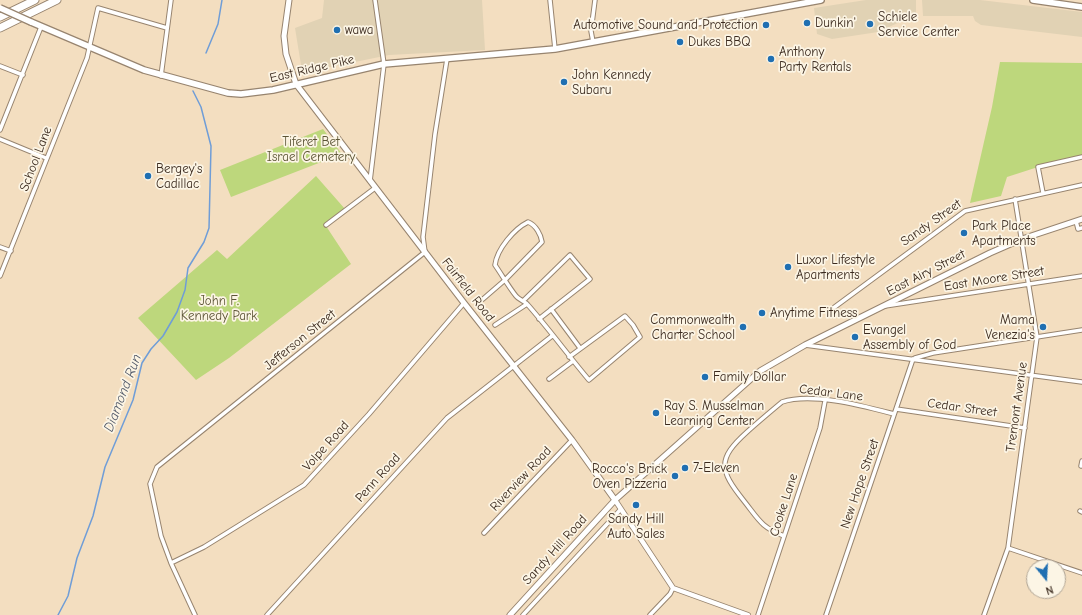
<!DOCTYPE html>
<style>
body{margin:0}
#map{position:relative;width:1082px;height:615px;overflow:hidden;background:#f3dec0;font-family:"Comic Neue",sans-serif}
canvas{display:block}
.north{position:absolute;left:1026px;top:559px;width:40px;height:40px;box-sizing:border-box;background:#fcf5e5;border:1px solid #afa495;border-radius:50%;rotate:162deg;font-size:11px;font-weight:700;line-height:16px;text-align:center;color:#3b2a1e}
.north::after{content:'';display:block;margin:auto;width:14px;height:18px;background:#1f6fb2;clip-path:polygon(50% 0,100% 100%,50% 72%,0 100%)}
</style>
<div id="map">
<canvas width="1082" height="615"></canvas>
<div class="north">N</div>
</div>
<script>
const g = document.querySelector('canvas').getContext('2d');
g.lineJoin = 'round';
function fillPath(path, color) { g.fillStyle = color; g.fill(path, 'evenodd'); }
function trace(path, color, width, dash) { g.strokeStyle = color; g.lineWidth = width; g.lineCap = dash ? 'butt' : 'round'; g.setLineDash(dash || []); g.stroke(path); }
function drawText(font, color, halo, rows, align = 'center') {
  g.font = font + ' "Comic Neue",sans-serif'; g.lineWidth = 3.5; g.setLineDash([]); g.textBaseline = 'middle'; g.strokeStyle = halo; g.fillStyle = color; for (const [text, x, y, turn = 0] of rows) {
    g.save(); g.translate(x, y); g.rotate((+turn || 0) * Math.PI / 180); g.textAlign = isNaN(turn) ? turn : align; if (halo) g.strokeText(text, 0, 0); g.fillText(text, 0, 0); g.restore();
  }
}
const built = new Path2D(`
 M324,0H482L485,50L389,55L311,71L301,65L295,28L322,18Z
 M866,0H916V16L902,21L878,32L832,39L817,34L814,8Z
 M922,0H980L1082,12V37L981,25L975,21L973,16H923Z`);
const green = new Path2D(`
 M1000,62L1082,63V157L1038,167L1007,177L1001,196L970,203L992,107Z
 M323,129L342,154L231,197L220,170Z
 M316,176L345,209L326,226L351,264L229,358L196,380L138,318L217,250L227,259Z`);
const stream = new Path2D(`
 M206,53L218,24L222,0
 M58,615L68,596L77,558L93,516L105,467L133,400L142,363L151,349L163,336L177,312L185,290L188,268L204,242L209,228L211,146L201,107L193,91`);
const minor = new Path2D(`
 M550,0L555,49
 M593,42L591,31L595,0
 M0,66L23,75
 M161,76L171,0
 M0,130L41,27
 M0,139L46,158
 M370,181L384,64L375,0
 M1043,193L1038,167L1082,157
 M1076,221L1078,229L1082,228
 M326,225L375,188
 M0,247L11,251
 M0,276L87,58L98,8L167,28
 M483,299L505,280L542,242C541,235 536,225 528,222C514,229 497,249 495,265C502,275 508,286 516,296C519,300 525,301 528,305C549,329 568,355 589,380L640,337L633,325L625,316L569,357
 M523,301L570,255L590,279L539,319
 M885,306L1082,276
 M551,309L580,348
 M832,309L965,211L1082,185
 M495,325L527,304
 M805,345L1082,382
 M915,358L933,353L1082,330
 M549,379L573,361
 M896,409L1025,428
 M1081,466L1082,461
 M1080,511L1082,512
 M484,533L572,440
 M784,536C761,527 759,520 744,501C719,470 717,459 747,432C758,422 770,412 782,402C812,392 863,406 894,414
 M1008,548L1082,573
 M171,563L204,547L304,485L369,414L464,303
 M195,615L171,563L161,536L150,484L157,467L425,252L423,237L435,134L447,59
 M267,615L447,418L552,336
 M523,615L620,510
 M650,615L670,594L673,588
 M758,615L820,428L825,401
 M826,615L913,359
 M984,615L1008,548L1037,337L1015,199`);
const tertiary = new Path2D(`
 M615,500L673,588L748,615`);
const secondary = new Path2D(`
 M289,0L284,36L286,54L296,84L464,303L572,440L615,500
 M510,615L615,500L760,371L805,345L990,253L1022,239L1082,219`);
const primary = new Path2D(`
 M1033,0L1082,7
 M31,22L144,70L228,93L241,94L273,90L384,64L555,49L821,0`);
const motorway = new Path2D(`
 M0,17L35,0
 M0,28L57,0`);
const primaryBridge = new Path2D(`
 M0,8L31,22`);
const markers = [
 [807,23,4,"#1f6fb2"],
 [870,24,4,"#1f6fb2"],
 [766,25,4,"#1f6fb2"],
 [337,30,4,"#1f6fb2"],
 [680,42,4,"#1f6fb2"],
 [771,59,4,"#1f6fb2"],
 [564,82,4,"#1f6fb2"],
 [148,176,4,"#1f6fb2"],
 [964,233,4,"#1f6fb2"],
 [788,267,4,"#1f6fb2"],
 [762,313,4,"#1f6fb2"],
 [743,327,4,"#1f6fb2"],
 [1043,327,4,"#1f6fb2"],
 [855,337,4,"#1f6fb2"],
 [705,377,4,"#1f6fb2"],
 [656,413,4,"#1f6fb2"],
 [685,468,4,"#1f6fb2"],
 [675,476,4,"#1f6fb2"],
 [636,505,4,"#1f6fb2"]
];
const poiNames = [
 ["Schiele",878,17],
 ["Service Center",878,32],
 ["Dunkin'",815,23],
 ["Automotive Sound and Protection",758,25,"right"],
 ["wawa",345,30],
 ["Dukes BBQ",688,42],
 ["Anthony",779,52],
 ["Party Rentals",779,67],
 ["John Kennedy",572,75],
 ["Subaru",572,90],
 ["Bergey's",156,169],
 ["Cadillac",156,184],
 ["Park Place",972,226],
 ["Apartments",972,241],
 ["Luxor Lifestyle",796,260],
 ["Apartments",796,275],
 ["Anytime Fitness",770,313],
 ["Commonwealth",735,320,"right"],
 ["Charter School",735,335,"right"],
 ["Mama",1035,320,"right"],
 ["Venezia's",1035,335,"right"],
 ["Evangel",863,330],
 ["Assembly of God",863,345],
 ["Family Dollar",713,377],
 ["Ray S. Musselman",664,406],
 ["Learning Center",664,421],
 ["7-Eleven",693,468],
 ["Rocco's Brick",667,469,"right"],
 ["Oven Pizzeria",667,484,"right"],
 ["Sandy Hill",636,519,"center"],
 ["Auto Sales",636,534,"center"]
];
const streetNames = [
 ["East Ridge Pike",312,69,-13],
 ["School Lane",36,159,-69],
 ["Sandy Street",931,223,-35],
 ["East Airy Street",926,273,-27],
 ["East Moore Street",994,279,-9],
 ["Fairfield Road",468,290,52],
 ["Jefferson Street",300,340,-39],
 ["Cedar Lane",831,393,7],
 ["Tremont Avenue",1017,407,-82],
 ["Cedar Street",962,408,8],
 ["Volpe Road",326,446,-48],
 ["Penn Road",378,478,-48],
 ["Riverview Road",521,479,-47],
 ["New Hope Street",860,484,-71],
 ["Cooke Lane",784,505,-72],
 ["Sandy Hill Road",555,550,-48]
];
const parkNames = [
 ["Tiferet Bet",311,142],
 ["Israel Cemetery",311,157],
 ["John F.",219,301],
 ["Kennedy Park",219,316]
];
const waterNames = [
 ["Diamond Run",123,393,-69]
];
fillPath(built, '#e1d2b4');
fillPath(green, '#bdd77c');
trace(stream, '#6f9dd7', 1.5);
trace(minor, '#97846f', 5.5);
trace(tertiary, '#97846f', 6);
trace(secondary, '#97846f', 7);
trace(primary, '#97846f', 8);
trace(motorway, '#97846f', 9);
trace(minor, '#fff', 3.5);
trace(tertiary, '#fff', 4.5);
trace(secondary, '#fff', 5);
trace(primary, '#fff', 5.5);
trace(motorway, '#fff', 7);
trace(primaryBridge, '#97846f', 8, []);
trace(primaryBridge, '#fff', 5.5);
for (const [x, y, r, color] of markers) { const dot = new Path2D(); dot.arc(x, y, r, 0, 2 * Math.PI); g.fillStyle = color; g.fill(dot); trace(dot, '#fcf5e5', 1.5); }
drawText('13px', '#3b2a1e', '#fcf5e5', poiNames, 'left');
drawText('13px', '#3b2a1e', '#fcf5e5', streetNames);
drawText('13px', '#5c5536', '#fcf5e5', parkNames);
drawText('italic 14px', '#505868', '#fcf5e5', waterNames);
</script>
